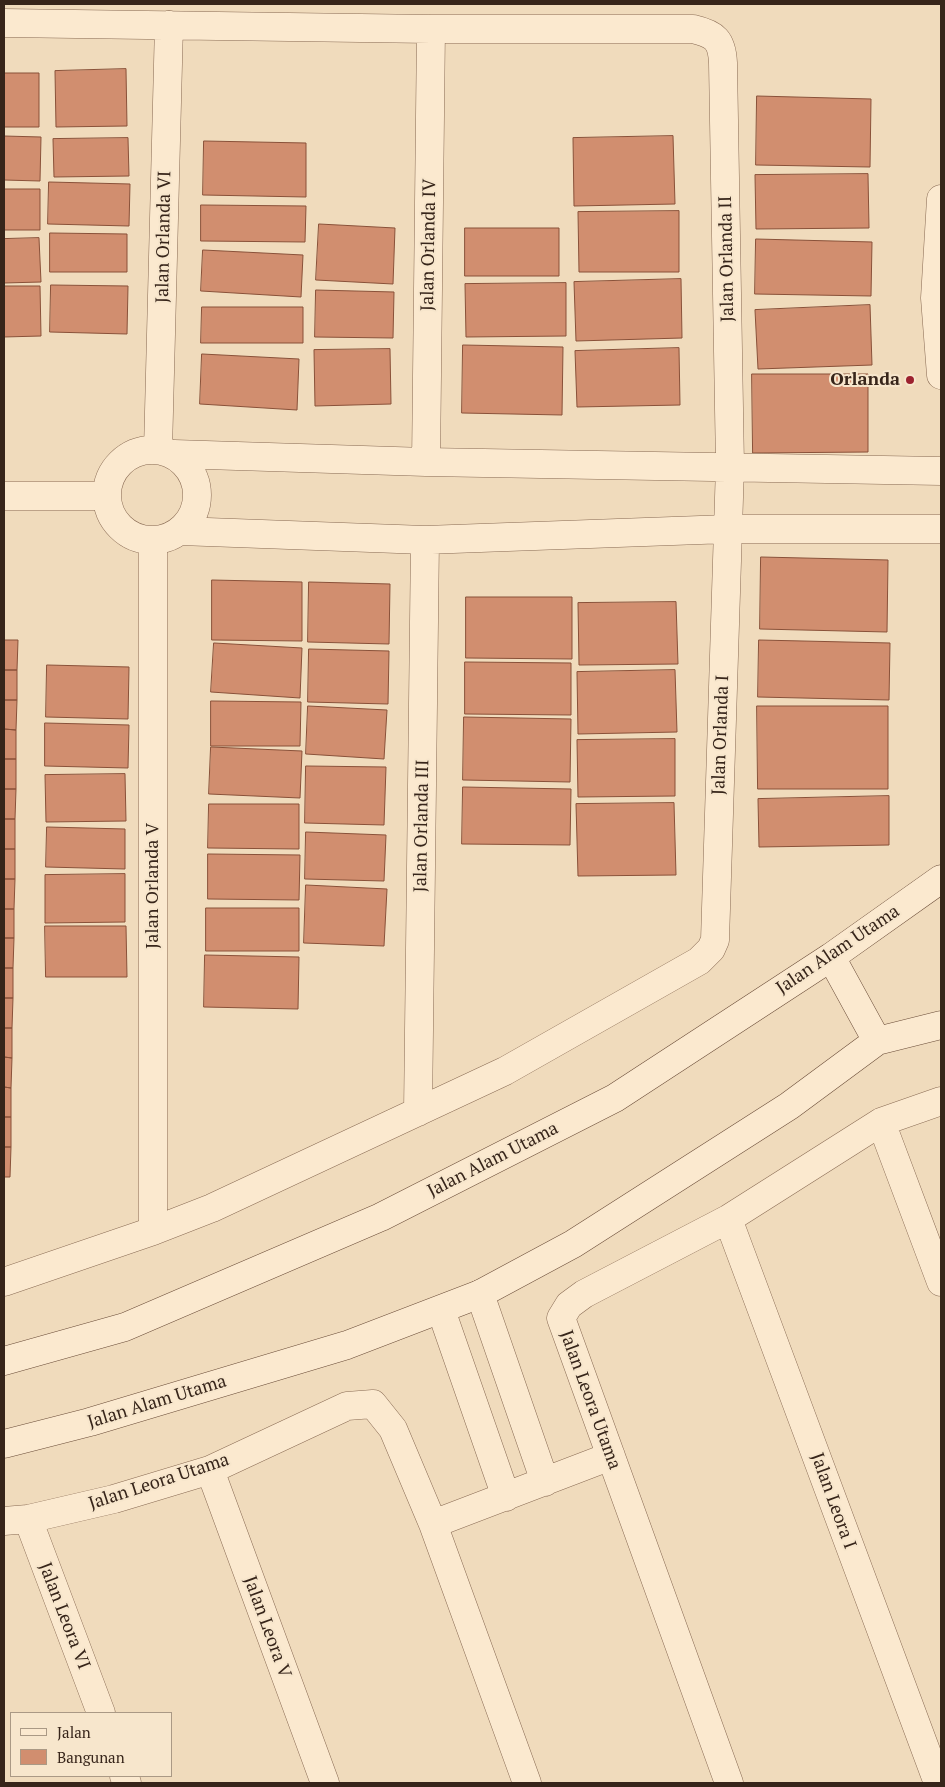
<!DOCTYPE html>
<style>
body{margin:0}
#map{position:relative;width:945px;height:1787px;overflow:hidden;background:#f0dbbc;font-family:"PT Serif",serif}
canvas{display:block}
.frame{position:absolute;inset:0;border:5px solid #37251a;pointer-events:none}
.legend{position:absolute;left:10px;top:1712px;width:162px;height:65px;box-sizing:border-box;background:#f7e6cc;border:1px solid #aa9985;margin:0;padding:6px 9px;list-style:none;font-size:15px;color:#37251a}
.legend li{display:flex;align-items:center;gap:10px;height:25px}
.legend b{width:25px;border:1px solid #aa9985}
</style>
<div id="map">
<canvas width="945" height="1787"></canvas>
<div class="frame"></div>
<ul class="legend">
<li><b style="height:6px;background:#fbe9cf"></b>Jalan</li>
<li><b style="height:14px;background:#d18e6f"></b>Bangunan</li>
</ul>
</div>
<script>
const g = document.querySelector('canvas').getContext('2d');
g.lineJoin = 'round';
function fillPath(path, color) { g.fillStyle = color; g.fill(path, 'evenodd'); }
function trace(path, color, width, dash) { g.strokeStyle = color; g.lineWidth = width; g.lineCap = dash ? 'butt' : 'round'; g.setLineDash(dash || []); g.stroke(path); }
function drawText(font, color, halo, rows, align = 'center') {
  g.font = font + ' "PT Serif",serif'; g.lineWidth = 4; g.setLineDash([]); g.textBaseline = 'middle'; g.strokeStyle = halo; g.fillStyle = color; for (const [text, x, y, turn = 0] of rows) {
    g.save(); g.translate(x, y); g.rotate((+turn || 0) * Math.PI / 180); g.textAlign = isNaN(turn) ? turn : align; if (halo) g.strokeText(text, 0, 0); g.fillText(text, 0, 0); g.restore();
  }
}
const building = new Path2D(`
 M126,69L127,126L56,127L55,71Z
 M4,73H39V127H4Z
 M757,96L871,99L870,167L756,165Z
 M4,136L41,137L40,181L4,180Z
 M673,136L675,204L574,206L573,138Z
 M128,138L129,176L54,177L53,139Z
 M204,141L306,143V197L203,195Z
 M868,174L869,228L756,229L755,175Z
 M49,182L130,184L129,226L48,224Z
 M4,189H40V230H4Z
 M201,205L306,206L305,242L201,241Z
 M679,211V272H579L578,212Z
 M319,224L395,228L393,284L316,280Z
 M465,228H559V276H465Z
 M50,233L127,234V272H50Z
 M39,238L41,282L4,283V239Z
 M756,239L872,242L871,296L755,294Z
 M203,250L303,255L301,297L201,291Z
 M681,279L682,338L576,341L574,282Z
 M566,283V336L466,337L465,284Z
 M51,285L128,286L127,334L50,332Z
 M4,286H40L41,336L4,337Z
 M316,290L394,292L393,338L315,337Z
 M870,305L872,365L758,369L755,310Z
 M202,307H303V343H201Z
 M463,345L563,347L562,415L462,413Z
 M679,348L680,405L577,407L575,351Z
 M390,349L391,404L315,406L314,350Z
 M202,354L299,359L297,410L200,404Z
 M752,374H868V452L753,453Z
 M761,557L888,560L887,632L760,629Z
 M212,580L302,582V641L212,640Z
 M309,582L390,584L389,644L308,642Z
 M466,597H572V659L466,658Z
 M676,602L678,664L579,665L578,603Z
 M4,640H18L17,670H4Z
 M759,640L890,643L889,700L758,697Z
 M214,643L302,648L300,698L211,692Z
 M309,649L389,651L388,704L308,702Z
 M465,662L571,663V715L465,714Z
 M47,665L129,667L128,719L46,717Z
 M4,670H17V700H4Z
 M675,670L677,732L578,734L577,672Z
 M4,700H17L16,730L4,729Z
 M211,701L301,702L300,746H211Z
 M308,706L387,710L384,759L306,754Z
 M757,706H888V789H758Z
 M464,717L571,719L570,782L463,780Z
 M45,723L129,725L128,768L45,766Z
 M4,729L16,730V759H4Z
 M675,739V796L578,797L577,740Z
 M211,747L302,751L300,798L209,794Z
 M4,759H16V789H4Z
 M306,766L386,767L384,825L305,823Z
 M125,774L126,821L46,822L45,775Z
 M463,787L571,789L570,845L462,844Z
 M4,789H16L15,819H4Z
 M889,796V845L759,847L758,799Z
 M674,803L676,875L578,876L576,804Z
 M209,804H299V849L208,848Z
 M4,819H15V849H4Z
 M47,827L125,829V869L46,867Z
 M306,832L386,835L384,881L305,879Z
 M4,849H15V879H4Z
 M208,854L300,855L299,900L208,899Z
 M125,874V922L45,923V875Z
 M4,879H15L14,909H4Z
 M306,885L387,889L384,946L304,943Z
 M206,908H299V951H206Z
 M4,909H14V938H4Z
 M45,926H126L127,977H46Z
 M4,938H14L13,968H4Z
 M205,955L299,957L298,1009L204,1007Z
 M4,968H13V998H4Z
 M4,998H13L12,1028H4Z
 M4,1028H12V1058L4,1057Z
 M4,1057L12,1058L11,1088L4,1087Z
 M4,1087L11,1088V1117H4Z
 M4,1117H11V1147H4Z
 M4,1147H11L10,1177H4Z`);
const street = new Path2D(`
 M4,23L431,29H693C715,34 722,40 723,63L730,466L715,940L711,949L699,961L505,1071L212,1208L153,1231L4,1282
 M941,199L935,298L941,375
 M107 495a45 45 0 1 1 90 0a45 45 0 1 1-90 0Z
 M158,450L169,25
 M174,454L426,462L941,471
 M426,462L431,29
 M4,496H107
 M180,531L425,540L728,529H941
 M418,1112L425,540
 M881,1122L941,1282
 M728,1219L938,1783
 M153,1231V541
 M480,1294L545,1482
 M441,1310L506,1497
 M210,1470L325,1783
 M28,1519L101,1713
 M4,1521L28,1519L114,1499L210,1470L347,1406L373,1404L393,1429L433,1524L527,1783
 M433,1524L611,1456
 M124,1776L127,1783
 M729,1783L561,1318L569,1305L584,1294L728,1219L881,1122L941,1101`);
const secondary = new Path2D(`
 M831,957L877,1041
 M4,1361L125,1327L381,1217L615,1098L831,957L941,879
 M4,1444L90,1422L347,1345L480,1294L573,1244L789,1106L877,1041L941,1025`);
const markers = [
 [910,380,5,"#9c212e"]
];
const streetNames = [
 ["Jalan Orlanda VI",164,237,-89],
 ["Jalan Orlanda IV",429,245,-89],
 ["Jalan Orlanda II",727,259,-91],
 ["Jalan Orlanda I",721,735,-88],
 ["Jalan Orlanda III",422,826,-89],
 ["Jalan Orlanda V",153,886,-90],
 ["Jalan Alam Utama",838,950,-34],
 ["Jalan Alam Utama",493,1160,-27],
 ["Jalan Leora Utama",590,1400,70],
 ["Jalan Alam Utama",157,1402,-17],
 ["Jalan Leora Utama",159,1482,-18],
 ["Jalan Leora I",833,1501,70],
 ["Jalan Leora VI",64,1616,69],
 ["Jalan Leora V",267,1627,70]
];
const poiNames = [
 ["Orlanda",900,380]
];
fillPath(building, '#d18e6f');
trace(building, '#895139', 1);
trace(street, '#896b54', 29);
trace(secondary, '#6a4c38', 29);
trace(street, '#fbe9cf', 28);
trace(secondary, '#fbe9cf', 28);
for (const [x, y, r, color] of markers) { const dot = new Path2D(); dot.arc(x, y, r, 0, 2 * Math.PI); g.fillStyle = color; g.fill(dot); trace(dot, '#f7e6cc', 2); }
drawText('18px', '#37251a', '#f7e6cc', streetNames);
drawText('bold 18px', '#37251a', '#f7e6cc', poiNames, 'right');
</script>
